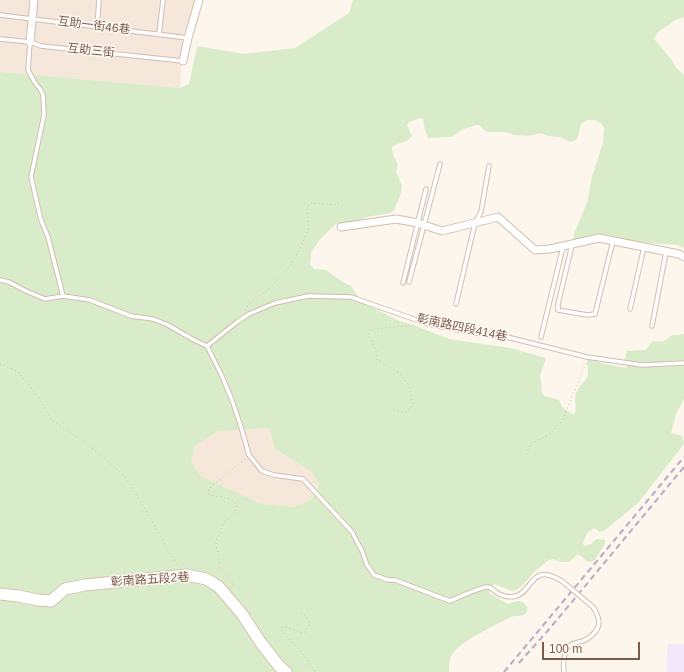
<!DOCTYPE html>
<meta charset="utf-8">
<style>
body{margin:0}
#map{position:relative;width:684px;height:672px;overflow:hidden;background:#fdf6ec;font-family:Helvetica,sans-serif}
canvas{display:block}
.scale{position:absolute;left:542px;top:642px;width:98px;height:18px;box-sizing:border-box;border:2px solid #7a5c4d;border-top:0;padding-left:5px;font-size:12px;line-height:14px;white-space:nowrap;color:#7a5c4d;-webkit-text-stroke:3px #fffaf3;paint-order:stroke}
</style>
<div id="map">
<canvas width="684" height="672"></canvas>
<div class="scale">100 m</div>
</div>
<script>
const g = document.querySelector('canvas').getContext('2d');
g.lineJoin = 'round';
function fillPath(path, color) { g.fillStyle = color; g.fill(path, 'evenodd'); }
function trace(path, color, width, dash) { g.strokeStyle = color; g.lineWidth = width; g.lineCap = dash ? 'butt' : 'round'; g.setLineDash(dash || []); g.stroke(path); }
function drawText(font, color, halo, rows, align = 'center') {
  g.font = font + ' Helvetica,"Noto Sans TC",sans-serif'; g.lineWidth = 3; g.setLineDash([]); g.textBaseline = 'middle'; g.strokeStyle = halo; g.fillStyle = color; for (const [text, x, y, turn = 0] of rows) {
    g.save(); g.translate(x, y); g.rotate((+turn || 0) * Math.PI / 180); g.textAlign = isNaN(turn) ? turn : align; if (halo) g.strokeText(text, 0, 0); g.fillText(text, 0, 0); g.restore();
  }
}
const residential = new Path2D(`
 M0,0H198L182,56L180,88L0,72Z
 M269,428L275,449L312,472L319,485L312,499L294,507L262,504L201,476L191,462L195,446L218,430Z`);
const education = new Path2D(`
 M668,644H684V672H667L666,665Z`);
const green = new Path2D(`
 M353,0H684V17L677,19L658,32L654,39L671,59L677,69L684,75V248L677,245L637,242L575,240L573,236L587,203L592,177L603,143L604,128L602,124L595,120H587L581,124L577,139L574,141L570,142L560,137L548,136L541,133L529,136L514,135L506,132H489L485,131L479,125H476L464,129L451,137L428,138L425,130L423,119L420,118L409,122L407,125L412,136C407,143 398,142 392,147L393,155L398,165L396,172L402,186L401,193L394,211L390,213L367,217L356,221L336,224L321,238L311,253L310,264L314,269L326,270L341,281L351,286L362,302L397,320L413,325L449,339L510,348L546,358L540,376L542,392L544,396L559,400L562,407L574,415C578,406 574,405 575,397C577,387 583,384 587,378C589,373 587,364 587,358L605,364L627,368L625,358L627,351L646,350L653,341C660,342 666,342 670,336L684,334V399L676,414L671,433L682,436L684,444L638,503L604,531L600,532L594,528L587,533L583,543L584,546L591,544L597,539L605,540V544L595,560L591,562L587,561L578,554L569,562H560L553,559L549,560L535,571L522,586L516,590L512,591L494,584L489,593L508,604L518,601L523,602L528,608C525,619 519,614 511,617C506,619 501,622 497,624C484,631 454,645 450,659C449,663 449,668 449,672H0V72L180,88L189,84L197,46L244,54L295,48L349,13ZM269,428L275,449L312,472L319,485L312,499L294,507L262,504L201,476L191,462L195,446L218,431Z`);
const path = new Path2D(`
 M245,310L251,302L270,288L289,267L301,247L309,227L307,211L309,204L314,203L334,205L345,199
 M0,364L17,371L31,387L52,420L77,437L101,455L126,478L150,517L167,549L178,566
 M394,409L404,413L410,409L413,404L408,384L399,373L377,360C378,351 372,342 368,334L370,331L373,329L414,325
 M526,454L531,444L549,435L562,421L580,378L582,371L585,366L586,363
 M231,589L234,584L219,567V555L216,546V541L224,522L235,513L237,506C229,493 218,500 208,493L209,489L213,485L245,459
 M301,613L307,617L310,623L307,629L304,633C296,632 290,626 282,627L281,630L304,655L315,672`);
const lane = new Path2D(`
 M0,15L188,38
 M97,27L99,0
 M159,34L163,0
 M0,39L30,42L41,46L183,61
 M30,42L28,70L35,83L40,89L43,94L44,115L31,177L41,220L48,237L63,296
 M572,245L558,304V310L587,315L595,314L613,241
 M0,280L9,282L26,291L45,299L63,296L90,300L131,316L153,319L168,325L194,340L207,346L221,374L232,400L241,427L249,455L262,471L274,475L303,479L352,532L362,551L367,565L374,575L388,580H395L450,601C457,598 482,586 488,587C491,587 493,590 496,592C501,596 509,598 516,596C529,593 532,571 548,575C553,576 558,579 562,581
 M409,282L440,164
 M403,283L426,189
 M456,304L475,223L481,212L489,166
 M630,309L644,247
 M652,326L666,252
 M541,337L563,247
 M207,346L237,322L249,314L275,303L308,296L351,297L428,324L469,332L507,337L587,357L642,365L684,363
 M564,672C563,663 563,655 568,648C571,642 579,643 585,640C587,639 590,637 592,635C603,626 599,617 593,607`);
const street = new Path2D(`
 M30,42L34,0
 M183,61L188,38L199,0
 M341,227L396,219L418,223L442,231L498,217L535,250L550,249L599,238L679,254L684,257`);
const secondary = new Path2D(`
 M0,594L18,596L38,600L51,601L65,589L85,585L187,575L206,579L218,586L242,614L261,643L279,666L286,672`);
const rail = new Path2D(`
 M519,663L551,627L684,467
 M504,672L684,457`);
const laneBridge = new Path2D(`
 M562,581L593,607`);
const streetNames = [
 ["互助一街46巷",94,26,7],
 ["互助三街",91,51,6],
 ["彰南路四段414巷",462,328,12],
 ["彰南路五段2巷",150,580,-4]
];
fillPath(residential, '#f5e8da');
fillPath(education, '#f3e8fa');
fillPath(green, '#d8ecc9');
trace(lane, '#d1beb0', 5.5);
trace(street, '#d1beb0', 9);
trace(secondary, '#d6c0b0', 13);
trace(path, '#d9b8a5', 1, [1, 3]);
trace(lane, '#fff', 3.5);
trace(street, '#fff', 7);
trace(secondary, '#fff', 11);
trace(rail, '#b9a8c9', 2, [6, 4]);
trace(laneBridge, '#d1beb0', 5.5, []);
trace(laneBridge, '#fff', 3.5);
drawText('12px', '#7a5c4d', '#fffaf3', streetNames);
</script>
